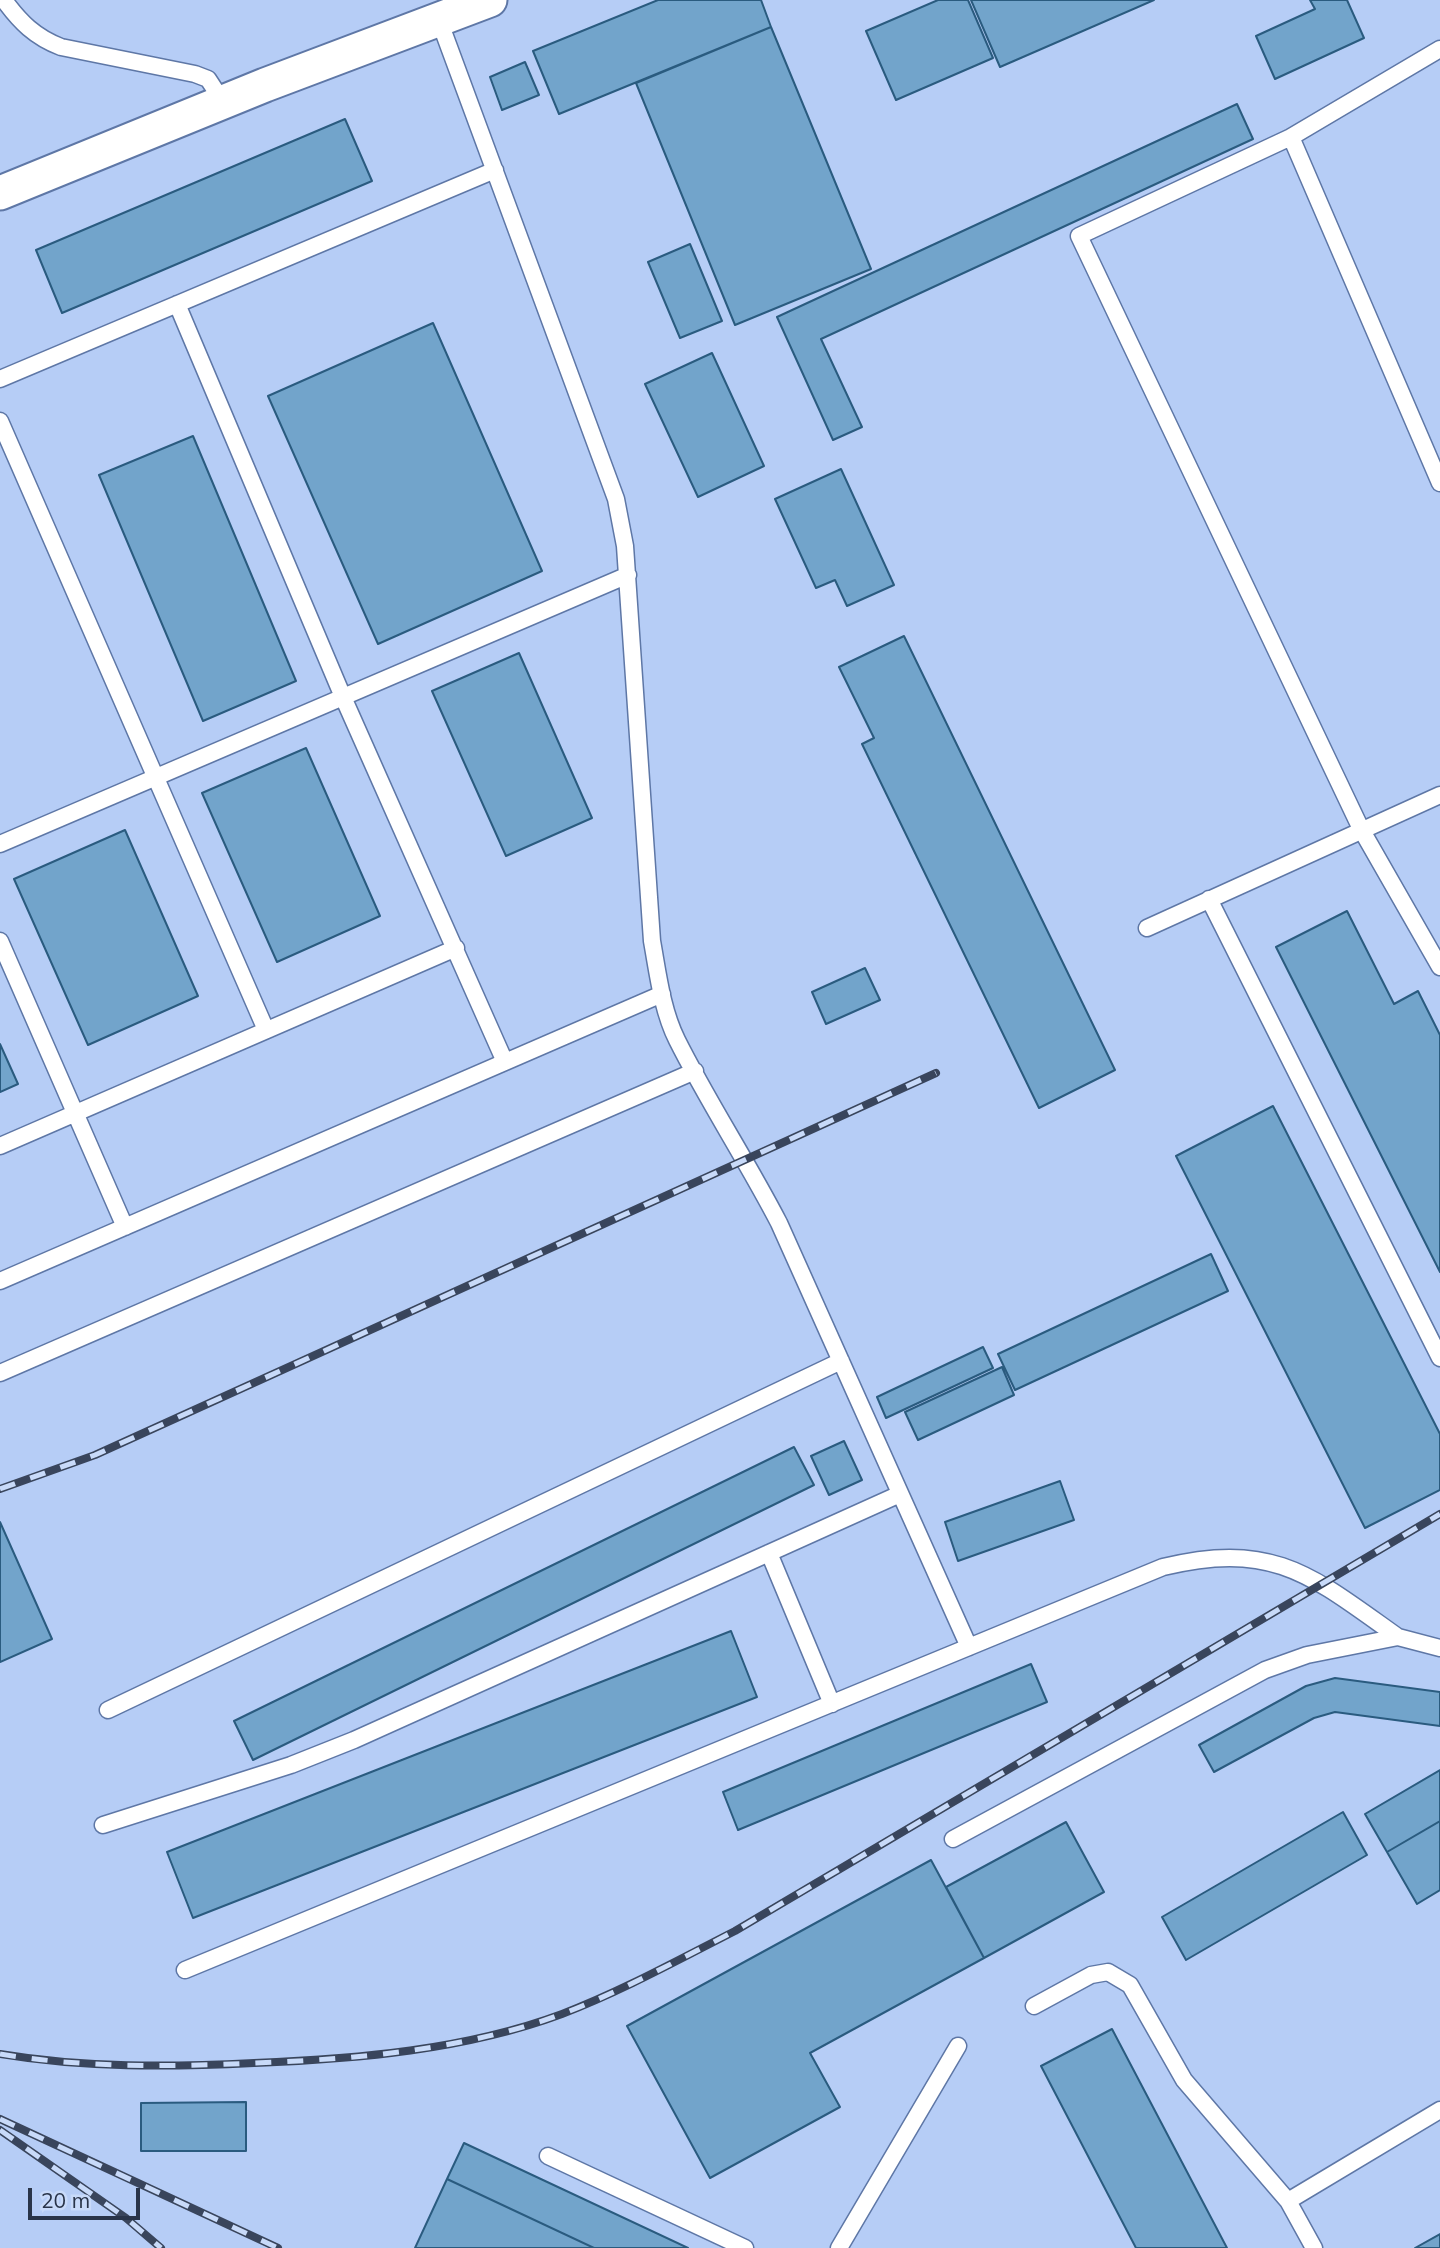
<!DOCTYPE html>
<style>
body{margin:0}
#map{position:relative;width:1440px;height:2248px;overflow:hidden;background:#b6cdf6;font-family:Mulish,sans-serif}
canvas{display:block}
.scale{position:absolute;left:28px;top:2188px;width:112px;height:32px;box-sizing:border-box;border:4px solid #293449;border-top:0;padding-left:9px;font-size:21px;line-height:24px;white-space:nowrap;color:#293449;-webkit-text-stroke:5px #c8daf9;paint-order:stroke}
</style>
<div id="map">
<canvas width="1440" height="2248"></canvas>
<div class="scale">20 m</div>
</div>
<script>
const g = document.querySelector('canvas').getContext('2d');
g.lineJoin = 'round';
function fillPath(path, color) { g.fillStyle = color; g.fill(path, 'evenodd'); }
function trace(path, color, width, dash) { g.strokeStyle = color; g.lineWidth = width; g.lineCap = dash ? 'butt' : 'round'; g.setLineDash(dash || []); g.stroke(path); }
const building = new Path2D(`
 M658,0H761L771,27L559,114L533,51Z
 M938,0H968L993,58L896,100L866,31Z
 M971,0H1154L1000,67Z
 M1310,0H1347L1364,38L1275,79L1256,36L1315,9Z
 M771,27L871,269L735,325L636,83Z
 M525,62L539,95L502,110L490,77Z
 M1237,104L1253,139L821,339L862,427L833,440L777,317Z
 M345,119L372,181L62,313L36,250Z
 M690,244L722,321L680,338L648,262Z
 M433,323L542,571L378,644L268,396Z
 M712,353L764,466L698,497L645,384Z
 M193,436L296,681L203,721L99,475Z
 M841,469L894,585L847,606L835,580L816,588L775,499Z
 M904,636L1115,1070L1039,1108L862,744L874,738L839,667Z
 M519,653L592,818L506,856L432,691Z
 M306,748L380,916L277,962L202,793Z
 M125,830L198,996L88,1045L14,879Z
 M1347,911L1394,1004L1418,991L1440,1035V1272L1276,947Z
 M865,968L880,1000L826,1024L812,992Z
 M0,1044L18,1084L0,1092Z
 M1273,1106L1440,1434V1490L1365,1528L1176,1156Z
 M1211,1254L1228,1291L1015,1390L998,1354Z
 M983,1347L993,1368L886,1418L877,1397Z
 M1002,1367L1014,1395L918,1440L905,1412Z
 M844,1441L862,1480L829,1495L811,1456Z
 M794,1447L814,1485L253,1760L234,1721Z
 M1060,1481L1074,1520L958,1561L945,1522Z
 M0,1522L52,1639L0,1662Z
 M731,1631L757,1697L193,1918L167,1852Z
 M1031,1664L1047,1702L738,1830L723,1792Z
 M1335,1678L1440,1692V1726L1335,1712L1314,1718L1214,1772L1199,1745L1306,1686Z
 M1440,1770V1821L1387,1852L1365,1814Z
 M1343,1812L1367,1855L1186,1960L1162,1917Z
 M1440,1821V1890L1417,1904L1387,1852Z
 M1066,1822L1104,1892L984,1958L946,1887Z
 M931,1860L984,1958L810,2053L840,2107L710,2178L627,2026Z
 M1112,2029L1227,2248H1136L1041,2066Z
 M246,2102V2151H141V2103Z
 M464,2143L688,2248H594L447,2179Z
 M447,2179L594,2248H415Z
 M1440,2234V2248H1415Z`);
const service = new Path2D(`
 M4,0C20,22 35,37 61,47L195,74L208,79L223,102
 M439,20L616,499L625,546L652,941C658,974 662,1010 677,1040C708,1102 747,1161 779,1223L969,1647
 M1440,49L1291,137L1440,483
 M1291,137L1079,236L1361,829L1440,967
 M177,304L343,697L505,1062
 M0,379L495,170
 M0,421L266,1030
 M0,844L628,575
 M1209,899L1440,1358
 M1147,928L1440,795
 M0,941L125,1227
 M0,1146L456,948
 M0,1281L662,994
 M0,1373L695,1071
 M769,1553L832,1704
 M108,1710L841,1361
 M103,1825L291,1765L354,1740L900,1494
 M953,1839L1265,1670L1307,1655L1398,1637L1440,1648
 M185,1970L1163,1567C1274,1540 1312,1576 1398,1637
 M1034,2006L1091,1975L1108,1972L1130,1985L1184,2080L1288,2201L1314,2248
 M548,2156L745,2248
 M1288,2201L1440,2110
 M839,2248L958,2046`);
const minor = new Path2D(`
 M0,193L265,85L490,0`);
const rail = new Path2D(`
 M0,1489L95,1455L936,1073
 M0,2054C84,2068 170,2067 254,2063C357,2059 465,2050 562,2014C622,1991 678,1960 735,1931L1440,1514
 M0,2119L278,2248
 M0,2130L126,2218L161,2248`);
fillPath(building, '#72a4cb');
trace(building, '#2a5b7f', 2);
trace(service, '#5e77a6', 19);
trace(minor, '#5e77a6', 37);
trace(service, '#fff', 16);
trace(minor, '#fff', 33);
trace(rail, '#39455c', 8);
trace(rail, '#c8daf9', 5, [16]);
</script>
